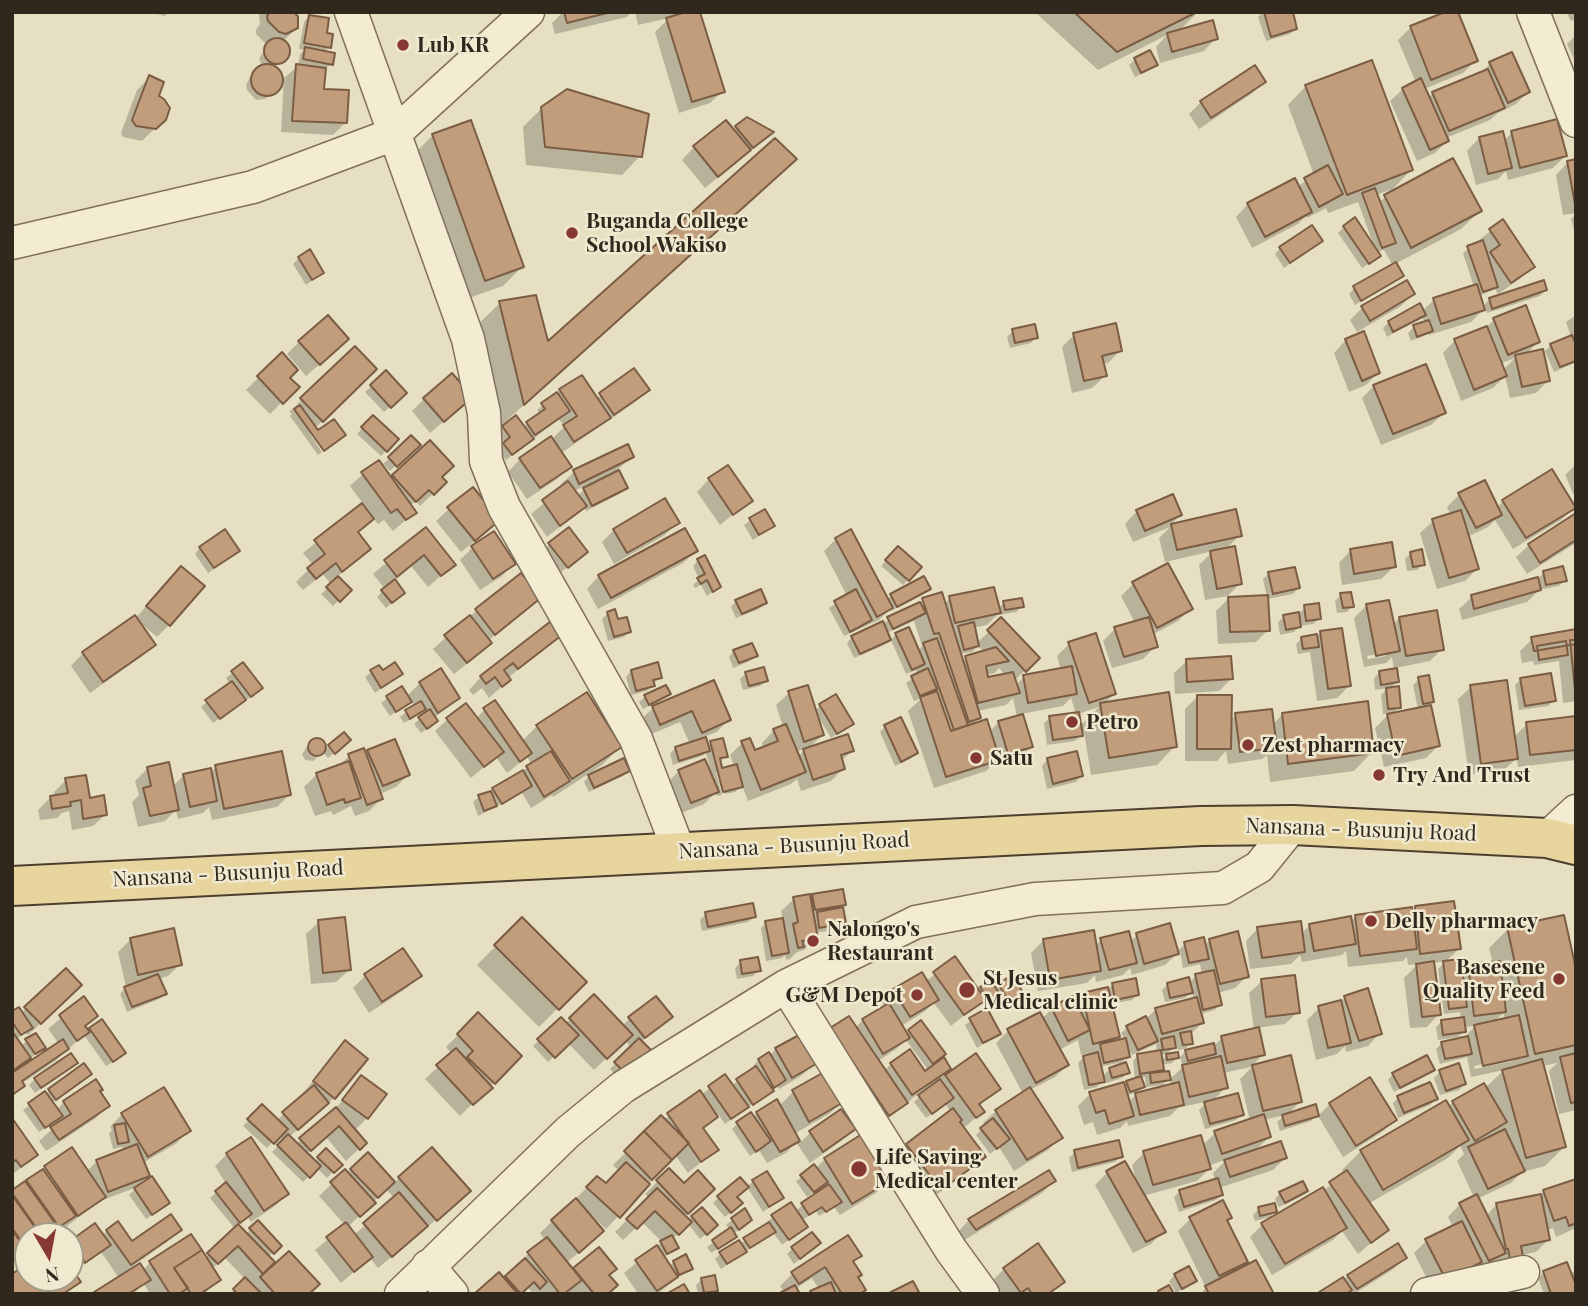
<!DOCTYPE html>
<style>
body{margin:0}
#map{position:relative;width:1588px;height:1306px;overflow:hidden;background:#e7dfc2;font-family:"Playfair Display",serif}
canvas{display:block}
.frame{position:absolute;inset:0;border:14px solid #30281d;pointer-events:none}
.north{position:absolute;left:14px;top:1222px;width:70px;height:70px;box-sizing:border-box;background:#f0e9d0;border:2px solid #a39c88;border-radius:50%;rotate:170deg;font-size:19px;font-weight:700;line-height:28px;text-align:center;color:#30281d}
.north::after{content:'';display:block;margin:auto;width:24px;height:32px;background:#863833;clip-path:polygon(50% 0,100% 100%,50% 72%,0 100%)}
</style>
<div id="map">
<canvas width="1588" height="1306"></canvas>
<div class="frame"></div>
<div class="north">N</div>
</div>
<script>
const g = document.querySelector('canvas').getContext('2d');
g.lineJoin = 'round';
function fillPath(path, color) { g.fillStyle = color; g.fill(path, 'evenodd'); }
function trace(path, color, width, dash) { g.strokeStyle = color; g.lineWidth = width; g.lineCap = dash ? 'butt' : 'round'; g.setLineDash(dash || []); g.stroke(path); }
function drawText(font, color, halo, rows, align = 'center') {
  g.font = font + ' "Playfair Display",serif'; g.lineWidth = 5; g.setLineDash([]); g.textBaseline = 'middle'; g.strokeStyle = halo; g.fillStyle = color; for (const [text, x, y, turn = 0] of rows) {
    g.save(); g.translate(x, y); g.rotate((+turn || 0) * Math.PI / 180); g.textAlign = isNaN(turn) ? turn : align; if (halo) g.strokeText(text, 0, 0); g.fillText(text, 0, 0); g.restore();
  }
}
const shadow = new Path2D(`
 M147,12H169L165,16Z
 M259,12H291L297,28L283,41L288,48L285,59L273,67L281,78L279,87L265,99L256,100L247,90L246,85L250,77L263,67L259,59L267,45L256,34V30L260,24Z
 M563,12H631L627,17L555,34L552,23Z
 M635,12H686L723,91L710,103L679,113L655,32L669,18L638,25Z
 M1035,12H1198L1178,32L1216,38L1204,51L1160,63L1156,47L1167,35L1098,70Z
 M1263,12H1291L1295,29L1290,34L1266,41L1258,17Z
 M1566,12H1576V19L1571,21Z
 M309,16L329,47L324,52L331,64L325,69L322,91L346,122L333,135L281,132L284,78L298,66L300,54L305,50L299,49L304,22Z
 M1411,27L1475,61L1463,73L1424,89L1428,98L1433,93L1479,74L1490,64L1511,54L1528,92L1516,104L1498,113L1490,120L1446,138L1447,141L1435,153L1417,161L1390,101L1403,89L1416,83L1398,40Z
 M1576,35V63L1567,44Z
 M1149,52L1156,65L1150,70L1135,77L1129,65L1135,60Z
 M150,77L164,119L142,141L123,137L121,133L137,90Z
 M1264,82L1251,94L1199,129L1189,114L1201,102Z
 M1306,86L1411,170L1393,189L1376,195L1379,203L1385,197L1453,160L1480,211L1461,229L1395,264L1402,275L1355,305L1349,294L1354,288L1393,266L1384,250L1377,252L1373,261L1362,268L1338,233L1344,227L1374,246L1358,202L1328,213L1326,208L1307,218L1306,216L1298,224L1252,248L1236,217L1248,204L1297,187L1314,175L1288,105Z
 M542,108L640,156L622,175L526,165L523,127Z
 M737,128L766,137L705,188L682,160L694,147Z
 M1512,133L1565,156L1553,168L1508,180L1506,171L1498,179L1476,185L1467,151L1479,138L1503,141Z
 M433,135L522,267L503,286L466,299L414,154Z
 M795,159L504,423L523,427L540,414L537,410L560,390L596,399L634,371L647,390L635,402L560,454L569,467L557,479L527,499L508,472L520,459L551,440L564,427L559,419L506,460L498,450L505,443L498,433L475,327L500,303L547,344Z
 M1576,161V213L1563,215L1556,175L1568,162Z
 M1576,214V238L1571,219Z
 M1503,221L1532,267L1520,279L1498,294L1495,289L1479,296L1482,307L1490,299L1545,290L1540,296L1487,313L1485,308L1471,322L1429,335L1428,334L1411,341L1408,333L1414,327L1425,323L1422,316L1387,337L1383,328L1389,322L1422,311L1434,300L1474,287L1463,253Z
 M1321,241L1284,268L1275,254L1280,248Z
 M299,258L322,273L306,285L293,264Z
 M1406,282L1413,294L1401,306L1357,332L1350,320L1362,308Z
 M1576,315V339L1572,340L1576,350V362L1554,372L1545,351L1551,345L1571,337L1566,322Z
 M1494,320L1538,342L1525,355L1549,380L1536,393L1510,398L1505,376L1493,388L1461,401L1443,353L1455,340L1486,328ZM1515,358L1503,370L1500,364Z
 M1013,331L1036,337L1031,343L1010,348L1007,337Z
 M1074,335L1120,351L1108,363L1102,364L1105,376L1092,388L1072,393L1062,347Z
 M1346,340L1378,373L1366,385L1349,392L1334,353Z
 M299,342L335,351L306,376L287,354Z
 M355,349L375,369L315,428L314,434H310L322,452L318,455L290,416L292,414L289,412Z
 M281,355L288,378L297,387L270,414L246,390Z
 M386,373L405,393L384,412L365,392Z
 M1374,386L1444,413L1431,425L1381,445L1362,398Z
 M424,399L458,409L430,433L412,411Z
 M373,417L397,439L381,456L357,434Z
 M411,438L418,445L390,471L383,464Z
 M430,442L440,477L445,482L420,506L416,501L410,506L414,513L393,531L384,520L378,524L373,518L357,533L369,549L337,577L349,590L333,606L321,594L331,585L323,574L303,590L296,582L313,565L303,553L363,504L350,486L363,474L390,479Z
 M627,446L632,457L617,470L626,487L621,493L586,511L584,507L547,537L531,514L563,487L561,484L574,472ZM589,484V485L577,496L574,491Z
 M1576,464V500L1565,475Z
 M709,479L751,500L720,525L697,492Z
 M1459,495L1496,508L1503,501L1574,508L1561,520L1513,549L1495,520L1488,527L1467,537L1477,569L1465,581L1437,589L1420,533L1433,521L1451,515L1447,507Z
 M449,509L486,532L461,552L436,521Z
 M764,511L773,526L753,540L744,525Z
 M1137,511L1180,515L1170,526L1235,511L1240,535L1225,550L1240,583L1228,596L1205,600L1199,565L1213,551L1165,562L1159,538L1170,527L1133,542L1125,524Z
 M1576,515V543L1527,574L1516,557L1529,545Z
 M677,522L665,535L614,564L602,542L614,530Z
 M425,530L453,565L428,587L411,566L393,581L398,598L386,608L377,597L385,589L373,574Z
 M494,533L514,563L502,576L480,590L460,560L472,548Z
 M836,539L887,600L892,596L929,589L923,594L891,611L890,609L879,620L844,636L829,608L847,596L824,551Z
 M550,544L580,558L561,572L544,550Z
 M200,548L232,556L208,573L195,554Z
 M898,548L920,567L903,585L881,566Z
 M1351,550L1394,567L1381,579L1342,585L1339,563Z
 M696,551L683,563L598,609L587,589L599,576Z
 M1411,553L1423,564L1417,570L1407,571L1405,559Z
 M698,560L719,587L707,596L701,585L695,588L693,585L699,579L693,566Z
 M1544,572L1565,580L1559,586L1539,590L1527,602L1462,620L1459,609L1472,597L1538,579Z
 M1269,573L1298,588L1293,594L1267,599L1268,630L1256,642L1218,644L1216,611L1228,599L1267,597L1263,579Z
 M169,580V625L157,637L139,622L153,645L141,657L90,693L71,666L83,653L135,619Z
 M1133,584L1191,608L1178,621L1152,635L1156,646L1143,659L1112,668L1103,641L1115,629L1135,623L1121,596Z
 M1341,595L1352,606L1347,612L1337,613L1335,601Z
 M540,597L488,641L490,643L478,655L454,674L433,649L476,611Z
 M950,598L998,608L1004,603L1022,606L1016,612L999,615V613L987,625L973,628L977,643L1001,620L1038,658L1014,681L1016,685L1024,677L1061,670L1057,656L1069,644L1114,694L1103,705L1175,746L1157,765L1091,775L1084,732L1075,741L1047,745L1044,723L1050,718L1076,714L1071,698L1063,706L1021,714L1031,747L1018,759L996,766L995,762L986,771L934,788L908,711L922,698L914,701L906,683L918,675L916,670L906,674L891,640L896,634L918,651L922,646L914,621L886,633L889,639L884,645L854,658L847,643L852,637L884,623L923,600L944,604ZM978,646L984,652L966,658L962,662L959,654L972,652ZM999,668L1005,675L987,679L986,675L995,673ZM1013,698L1017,717L999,722L989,732L970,727L979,717L977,711L1006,705ZM1099,707L1080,726L1078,714Z
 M736,601L765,603L759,609L736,618L731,607Z
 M1366,606L1393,625L1399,618L1442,649L1430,661L1395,668L1397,682L1389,689L1399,707L1392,715L1418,709L1413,685L1419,679L1433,701L1429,705L1438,746L1426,758L1384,767L1375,728L1390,713L1383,714L1381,695L1388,688L1375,690L1374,678L1380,672L1394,670L1392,657L1386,663L1364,667L1354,618ZM1386,652V656L1368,659L1367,656Z
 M1305,607L1319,619L1313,624L1300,626L1294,632L1280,635L1278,622L1284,617L1299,614Z
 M608,613L629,631L624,637L608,641L602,619Z
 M1576,631V701L1563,703L1559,661L1534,665L1533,661L1522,663L1520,651L1532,639Z
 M1321,633L1349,686L1337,698L1317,701L1310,652L1298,654L1296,644L1302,638L1317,636Z
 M560,635L508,678L509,680L489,698L482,688L473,695L469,690L481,677Z
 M734,651L756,655L750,661L733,668L729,657Z
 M1187,661L1231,679L1219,691L1175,694L1174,673Z
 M242,665L255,694L213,723L201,707L230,684L226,678Z
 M378,667L382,673L400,674L375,693L365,677Z
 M631,671L660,677L647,691L631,695L626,677Z
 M746,673L766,681L760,686L743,690L740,679Z
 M1521,679L1554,700L1548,706L1519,710L1515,685Z
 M713,682L729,719L717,732L704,737L707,747L711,743L726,756L719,763L721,770L734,766L730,755L742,743L754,752L763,748L762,743L774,730L783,727L776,705L789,693L807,687L815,711L820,706L851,723L831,738L818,716L822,735L808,749L852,751L841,761L843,769L831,781L801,791L797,779L791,784L748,801L742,785L735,792L725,794L720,772H716L722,795L717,796L716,792L704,804L679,814L667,783L679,771L711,773L706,752L702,756L673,765L670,754L675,748L690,744L680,722L647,736L640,720L653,708ZM806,748L798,757L796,752Z
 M420,683L457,698L434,718L430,726L421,733L414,724L422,717L419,714L404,723L400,717L414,706L411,701L390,716L381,703L401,688L407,696Z
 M1471,687L1514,737L1527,724L1576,718V760L1518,767L1517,758L1504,770L1469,775L1458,699Z
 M669,694L663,699L643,709L639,702L645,697Z
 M1198,696L1230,721L1236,715L1272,725L1283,714L1372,752L1354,771L1270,782L1267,755L1262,759L1228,764L1226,751L1217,761H1185V709Z
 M484,710L522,741L537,726L620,747L602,765L553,797L552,795L531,808L522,793L478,816L473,802L479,797L490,792L532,765L527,757L507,773L496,757L471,778L435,731L448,719H476Z
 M885,727L916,753L910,759L895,766L880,732Z
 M343,734V746L328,758L323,752L313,761L305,760L302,754L310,742L318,739L322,742L324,746L323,752Z
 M363,751L365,755L368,752L408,775L396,787L380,794L381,799L369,811L355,816L351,806L333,815L331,811L315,816L304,787L317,774L337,767L349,756Z
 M1076,753L1081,776L1076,782L1047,789L1042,766L1047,760Z
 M216,767L289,795L277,807L212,820L209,807L203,813L178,819L176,810L165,821L138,827L132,802L139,795L135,781L148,768L172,787L184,775L210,773Z
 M628,771L623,776L589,792L584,782L589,776Z
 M66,780L106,814L93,826L72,830L69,811L62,813L57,818L40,820L38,810L50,798L55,797L54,792Z
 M813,896L844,904L841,907L844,923L838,929L815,933L816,938L804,950L797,952L790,959L786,960L785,955L782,958L766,961L761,928L766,923L783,920L781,911L794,899L809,900Z
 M1415,908L1459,949L1444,963L1461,974L1469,966L1493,963L1489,948L1508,929L1576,977V1110L1559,1114L1549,1071L1557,1063L1542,1066L1564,1147L1545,1166L1522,1172L1511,1183L1477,1199L1486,1216L1497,1204L1539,1196L1544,1191L1576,1180V1228L1556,1237L1553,1228L1547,1230L1548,1240L1536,1252L1521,1255L1499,1275L1496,1260L1492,1265L1433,1291L1414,1253L1426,1241L1453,1227L1448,1217L1460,1204L1474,1197L1457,1161L1464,1154L1460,1146L1448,1158L1368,1204L1386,1230L1358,1254L1342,1231L1333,1240L1272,1275L1250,1237L1262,1225L1322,1189L1323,1191L1345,1174L1342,1170L1361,1151L1448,1107L1453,1102L1485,1088L1504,1070L1471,1077L1467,1057L1440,1064L1436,1049L1442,1043L1463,1039L1475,1026L1464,1027V1031L1458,1037L1438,1040L1436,1027L1442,1021L1461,1019L1460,1012L1444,1014L1438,969L1446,961L1433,963L1439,1014L1427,1027L1410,1028L1404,978L1418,964L1408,965L1407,957L1403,961L1348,967L1346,951L1342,955L1302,962L1300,955L1291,964L1250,969L1246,941L1258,928L1301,934L1310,925L1351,922L1356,916L1411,912ZM1503,1013L1505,1020L1494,1022ZM1513,1057V1061L1475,1069L1474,1066Z
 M706,914L754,917L748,922L702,931L700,920Z
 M522,920L584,982L539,1027L477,965Z
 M319,922L349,970L336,982L311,984L306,934Z
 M1137,935L1177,952L1185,944L1204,946L1210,940L1247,976L1235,988L1218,993L1220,1004L1215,1010L1200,1014L1202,1023L1190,1035L1191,1043L1185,1049L1178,1050L1176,1045L1168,1053L1160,1055L1161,1061L1167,1055L1177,1058L1172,1063L1161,1065L1162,1073L1169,1079L1163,1085L1146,1087L1145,1077L1140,1078L1143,1086L1137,1092L1126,1096L1128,1102L1136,1095L1172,1086L1170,1079L1183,1067L1180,1057L1186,1051L1213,1047L1222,1038L1254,1030L1249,993L1262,981L1298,1012L1285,1024L1257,1028L1263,1054L1251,1067L1223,1073L1226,1087L1212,1102L1242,1114L1236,1120L1205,1129L1199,1110L1208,1101L1178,1108L1170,1116L1128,1126L1127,1121L1120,1128L1097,1135L1093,1122L1084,1125L1078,1106L1090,1094L1123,1086L1135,1080L1133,1061L1138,1055L1157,1052L1156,1044L1132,1055L1127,1045L1128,1056L1122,1062L1100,1067L1102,1077L1110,1069L1128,1073L1122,1078L1107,1083L1105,1079L1097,1087L1084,1090L1078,1063L1088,1053L1081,1055L1078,1040L1059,1050L1067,1065L1055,1077L1030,1090L1060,1138L1048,1150L1014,1171L999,1147L990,1154L976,1135L985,1126L983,1123L996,1111L1023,1094L996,1043L1008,1031L1042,1019L1052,1008L1075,1003L1083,995L1107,990L1113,985L1138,994L1132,1000L1110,1004L1118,1037L1111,1043L1125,1040L1121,1033L1127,1028L1146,1019L1156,1009L1194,999L1192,991L1185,998L1165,1002L1162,990L1168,984L1189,983L1196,976L1202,974L1200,964L1183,968L1180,951L1165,965L1132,975L1130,968L1123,975L1096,982L1095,975L1087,983L1038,991L1031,953L1044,940L1095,946L1101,940L1130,942Z
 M130,940L180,964L168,976L158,979L164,994L159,999L127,1012L120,994L126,987L118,952Z
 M403,951L420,976L407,988L369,1013L353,988L365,976Z
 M955,959L978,992L981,988L995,990L999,985L1024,997L1006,1010L1002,1004L988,1014L999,1034L977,1048L965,1025L986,1011L981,1002L951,1026L934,1003L924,1012L901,1026L906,1035L909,1032L944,1054L933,1064L934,1066L943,1060L952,1072L999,1088L978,1107L982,1112L963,1129L984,1157L971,1169L928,1201L895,1157L951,1112L945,1104L926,1118L914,1102L924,1092L923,1090L877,1127L819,1042L855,1028L863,1020L885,1007L882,1003L894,991L925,982ZM906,1040L928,1070L924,1073L891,1064L884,1071L878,1061L895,1050Z
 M741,962L759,970L753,976L737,979L735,968Z
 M66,970L68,998L28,1035L25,1033L16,1039L21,1046L27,1040L43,1048L21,1066L59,1044L48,1029L83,999L96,1016L84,1028L87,1032L101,1022L118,1059L106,1066L84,1035L55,1061L21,1084L23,1086L12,1097V1013H21Z
 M594,997L622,1026L629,1019L670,1016L641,1042L620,1078L610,1069L631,1048L625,1040L594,1070L568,1043L548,1062L533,1046L561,1019L565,1024Z
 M1345,997L1380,1033L1368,1046L1346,1052L1345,1046L1337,1054L1316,1060L1307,1020L1319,1008L1340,1003Z
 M478,1015L520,1056L460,1116L425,1079L452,1054L446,1047Z
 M346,1043L334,1098L289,1137L296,1144L332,1113L362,1077L367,1118L354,1131L365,1143L346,1161L326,1137L306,1154L314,1162L326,1150L340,1165L327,1178L317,1168L303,1182L272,1152L284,1140L279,1135L267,1148L243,1126L262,1106L277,1120L304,1096L302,1094Z
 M776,1049L814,1064L801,1076L779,1089L777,1086L725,1124L718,1114L702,1130L716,1150L688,1173L675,1155L606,1229L592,1216L590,1218V1243L566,1263L572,1271L598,1249L608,1276L607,1294H572L569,1291L565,1294H538L535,1291L533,1293L527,1287L519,1294H477L503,1280L528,1254L545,1240L540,1233L597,1178L605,1185L619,1171L613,1165L661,1118L663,1120L701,1095L724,1077L731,1086L754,1069L753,1066L759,1060L769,1056Z
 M76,1063L35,1093L29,1085L35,1079Z
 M84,1066V1080L52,1103L57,1110L64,1102L98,1092L108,1106L96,1118L46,1151L39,1141L58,1124L56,1121L39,1132L23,1110Z
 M1253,1066L1300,1102L1286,1116L1317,1115L1311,1121L1280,1131L1277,1122L1285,1115L1264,1120L1269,1137L1255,1151L1285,1158L1273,1170L1219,1188L1222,1194L1216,1200L1179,1212L1174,1197L1180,1191L1215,1180L1213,1173L1227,1159L1208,1166L1209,1169L1197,1181L1143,1196L1163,1231L1151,1244L1133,1253L1095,1185L1107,1173L1137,1182L1132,1165L1144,1153L1202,1146L1215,1133L1250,1121L1240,1079Z
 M1433,1069L1427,1075L1394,1092L1388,1080L1393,1074Z
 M1440,1072L1464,1084L1459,1090L1440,1095L1434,1078Z
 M825,1073L842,1102L829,1114L794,1134L800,1143L810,1133L854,1129L841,1141L810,1163L796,1142L786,1153L767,1163L759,1150L750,1156L732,1129L737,1124L753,1118L757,1113L779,1106L793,1092Z
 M1398,1098L1436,1099L1430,1105L1398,1118L1393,1103Z
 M1330,1104L1395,1120L1382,1132L1343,1157L1318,1116Z
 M122,1114L189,1130L177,1143L143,1163L148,1176L137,1186L162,1208L146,1219L129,1195L137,1187L98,1202L66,1227L64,1225L57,1230L56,1236H28V1254L15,1263L12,1259V1192L45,1167L87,1171L97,1161L125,1151L122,1147L113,1149L109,1133L112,1130L110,1127Z
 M12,1121L36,1155L12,1175Z
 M1075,1152L1121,1156L1115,1162L1072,1172L1069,1158Z
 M227,1154L287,1194L275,1206L251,1222L247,1216L237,1225L246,1234L257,1222L280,1246L268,1257L307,1294H230L245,1279L224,1257L212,1269L219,1280L204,1294H150L144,1284L133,1294H94L119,1278L101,1252L79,1267L74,1260L70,1264V1243L95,1226L102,1236L107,1231L132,1243L180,1230L167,1242L127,1270L129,1272L143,1270L150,1263L190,1236L205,1258L235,1229L210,1198L226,1184L215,1166Z
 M367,1155L394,1183L399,1178L456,1203L378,1268L370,1258L341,1283L315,1250L345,1225L319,1196L345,1171L347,1174ZM386,1189L395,1199L354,1235L348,1227Z
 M825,1159L888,1180L876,1193L840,1215L834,1207L819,1216L816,1211L801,1221L805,1227L782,1245L773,1232L721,1269L715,1259L720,1254L739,1242L740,1244L768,1224L767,1222L773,1217L795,1211L824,1189L822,1186L807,1197L796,1181L815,1169Z
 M669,1170L684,1186L713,1188L684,1216L688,1221L702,1209L710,1231L700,1239L688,1224L672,1240L677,1248L663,1258L669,1267L674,1262L691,1268L657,1294H638L624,1273L662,1242L642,1222L623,1240L615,1232L649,1198L645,1194Z
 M753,1181L782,1198L763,1212L747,1187Z
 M1054,1181L1042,1193L963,1241L957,1233L969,1220Z
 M1306,1191L1300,1197L1279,1207L1275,1199L1280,1193Z
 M735,1197V1209L725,1217L713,1203L718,1198Z
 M1259,1209L1275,1211L1270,1217L1255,1221L1253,1215Z
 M744,1211V1226L733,1234L735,1236L729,1242L711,1253L707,1247L730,1230L726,1225Z
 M1230,1218L1226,1222L1246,1262L1237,1270L1272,1294H1200L1206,1288L1178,1231L1190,1219Z
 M848,1237L860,1255L852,1263L859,1294H810L819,1289L812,1278L795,1289L784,1292L780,1286L792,1274Z
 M819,1243L794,1264L787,1254L792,1249Z
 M1405,1258L1392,1270L1354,1294H1319L1348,1276Z
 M1004,1269L1063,1282L1051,1294H1000L992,1281Z
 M1576,1269V1294H1544L1538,1278L1544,1272L1570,1275Z
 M1175,1275L1195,1281L1176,1293L1169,1281Z
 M702,1279L716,1290L712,1294H698L696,1285Z`);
const building = new Path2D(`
 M270,12H293L298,16V28L286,34L279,32L268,21L267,16Z
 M564,12H611L567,23Z
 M686,12H700L725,92L692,102L666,18Z
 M1074,12H1197L1117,52Z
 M1264,12H1293L1297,29L1271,37Z
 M1445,12H1458L1478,61L1431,80L1410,26Z
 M309,15L329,18L327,33L333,34L331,48L304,43Z
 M1213,20L1218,39L1172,52L1167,33Z
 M264 51a13 13 0 1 1 26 0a13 13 0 1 1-26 0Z
 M305,47L335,53L333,65L303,59Z
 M1150,50L1158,65L1141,73L1134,58Z
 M1512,52L1530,92L1508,103L1489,62Z
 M1372,60L1413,170L1347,195L1305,85Z
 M296,64L326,68L324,89L349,90L347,123L292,121Z
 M251 80a16 16 0 1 1 32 0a16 16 0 1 1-32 0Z
 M1255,65L1266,82L1211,118L1200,101Z
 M1488,69L1505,108L1449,131L1432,92Z
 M149,75L164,82L159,96L164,99L170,108L166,120L156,129L136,126L132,120Z
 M1421,78L1449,141L1430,150L1402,88Z
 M567,89L649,114L642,157L545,147L541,107Z
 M747,117L774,132L753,148L735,126Z
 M1557,119L1567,156L1520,168L1511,131Z
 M471,120L524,267L485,281L432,134Z
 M726,120L751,150L718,177L693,146Z
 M1503,131L1512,168L1488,174L1479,137Z
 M775,138L797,159L524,405L499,301L536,295L548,341Z
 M1453,158L1482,211L1411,248L1384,195Z
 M1576,159V203L1575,204L1567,161Z
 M1328,165L1343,194L1319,207L1304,178Z
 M1295,178L1312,212L1265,237L1247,203Z
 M1375,188L1396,243L1382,248L1362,193Z
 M1355,217L1381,256L1369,264L1343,226Z
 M1503,219L1535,267L1511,283L1490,252L1500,245L1489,229Z
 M1312,225L1323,241L1290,263L1279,247Z
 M1483,240L1498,287L1483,292L1467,246Z
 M310,249L324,273L312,280L298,257Z
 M1396,262L1404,276L1361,301L1353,286Z
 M1407,280L1415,294L1370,321L1361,306Z
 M1544,280L1547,290L1492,309L1489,298Z
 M1477,284L1485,310L1441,324L1433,298Z
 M1420,303L1426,315L1393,332L1388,321Z
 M1526,305L1540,342L1508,355L1493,318Z
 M328,315L349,339L320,365L298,341Z
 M1429,320L1433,331L1417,337L1413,325Z
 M1116,323L1122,351L1102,356L1107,376L1084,381L1073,333Z
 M1035,324L1038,338L1015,343L1012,329Z
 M1487,326L1507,376L1474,390L1454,339Z
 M1364,331L1380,373L1362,381L1345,339Z
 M1572,335L1576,345V361L1560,367L1550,344Z
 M355,346L377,369L323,422L300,398Z
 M1543,349L1550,381L1522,387L1515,355Z
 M282,352L298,370L290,378L300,387L283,404L257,376Z
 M1426,364L1446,413L1393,434L1373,385Z
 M634,368L650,390L614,415L599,393Z
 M386,370L407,393L391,408L370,385Z
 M452,373L473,397L444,422L423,398Z
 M582,375L611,418L574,442L563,425L577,416L559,389Z
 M557,392L570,411L535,435L526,422L545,409L541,403Z
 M300,405L318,430L334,419L346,435L324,451L294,409Z
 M373,415L399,439L387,452L361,427Z
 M516,415L534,439L512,455L503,443L510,437L502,426Z
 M411,435L421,445L397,467L388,457Z
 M551,436L572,467L540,488L519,458Z
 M430,440L454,466L442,477L447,482L434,495L429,490L416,502L392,475Z
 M628,444L634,457L579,484L573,470Z
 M379,460L417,513L406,520L397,509L391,513L361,472Z
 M728,465L753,501L733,515L708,478Z
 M1552,469L1576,508L1526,538L1502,500Z
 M619,470L628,488L592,506L583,488Z
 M1485,480L1502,515L1476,528L1458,493Z
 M568,481L587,506L560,526L542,500Z
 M473,487L500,520L475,541L447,507Z
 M1173,494L1182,515L1145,531L1136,510Z
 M665,498L680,523L627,553L613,529Z
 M362,503L374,519L358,532L371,549L342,572L336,563L316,579L307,568L325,554L314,540Z
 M765,509L775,526L759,535L749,518Z
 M1236,509L1242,536L1177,550L1171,524Z
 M1461,510L1479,569L1449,578L1432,519Z
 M1576,513V540L1540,563L1528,544Z
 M426,527L456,565L441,576L424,555L397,577L384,560Z
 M569,527L588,552L568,568L548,543Z
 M685,528L698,551L611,598L598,575Z
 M225,529L240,551L214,568L199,547Z
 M851,529L893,608L877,617L835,538Z
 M494,531L516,564L493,579L471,546Z
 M1392,542L1396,567L1354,574L1350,549Z
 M898,546L922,567L909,581L885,560Z
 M1235,546L1242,584L1217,589L1210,551Z
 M1422,549L1425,565L1413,567L1410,552Z
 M705,555L721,587L713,592L707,580L701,584L697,578L705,574L697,559Z
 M1168,563L1193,609L1157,628L1132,582Z
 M181,566L205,586L170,626L146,606Z
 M1563,566L1567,581L1546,585L1543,571Z
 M1295,567L1300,588L1273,594L1268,572Z
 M521,573L542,597L495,635L475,609Z
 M338,576L352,590L340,602L326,587Z
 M924,576L931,589L897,607L890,594Z
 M1538,577L1541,590L1474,609L1471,595Z
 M395,579L405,593L392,603L381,590Z
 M994,587L1001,613L955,623L949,596Z
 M761,589L767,603L742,614L735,600Z
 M856,589L872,620L850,632L834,601Z
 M942,592L981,718L969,722L939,633L934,634L922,598Z
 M1351,592L1354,607L1343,608L1340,593Z
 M1268,595L1270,631L1230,632L1228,597Z
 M1022,598L1024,607L1005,610L1003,601Z
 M1389,600L1400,651L1376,656L1366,604Z
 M920,602L926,613L893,629L887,617Z
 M1319,603L1321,619L1306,621L1304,605Z
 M615,609L618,619L627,617L631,632L614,637L607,612Z
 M1437,610L1444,650L1406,656L1399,617Z
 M1299,612L1301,627L1286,630L1283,615Z
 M135,615L156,645L103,682L82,652Z
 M470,615L492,643L467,663L444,635Z
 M1001,617L1040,658L1026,672L987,630Z
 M1149,617L1158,647L1124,657L1114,627Z
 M551,621L562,635L518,669L513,663L504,670L511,680L502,687L495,677L486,684L480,676Z
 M883,621L891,640L860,654L851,636Z
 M974,622L979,646L964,650L958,626Z
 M909,627L925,664L912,670L895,633Z
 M1342,628L1351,686L1328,689L1320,631Z
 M1576,629V644L1534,651L1531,637Z
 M1096,633L1116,694L1089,703L1068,642Z
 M1317,634L1319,647L1303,649L1301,637Z
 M937,638L968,725L954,730L923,643Z
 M1570,640H1576V691H1575Z
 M1566,641L1568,655L1539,660L1537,646Z
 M752,643L758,656L739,663L733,650Z
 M996,647L1009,661L986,666L988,677L1013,672L1020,693L978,703L965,656Z
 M1231,656L1233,679L1187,682L1186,659Z
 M243,662L263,688L251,697L231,671Z
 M395,662L403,674L381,688L370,670L379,665L383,670Z
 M658,662L662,678L653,680L655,686L636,691L631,670Z
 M1072,666L1077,694L1028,703L1023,675Z
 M764,667L768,681L749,686L745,672Z
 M441,668L460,698L438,713L419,682Z
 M928,668L937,689L920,696L911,676Z
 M1397,668L1399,682L1381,685L1379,671Z
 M1551,673L1556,701L1525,706L1520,678Z
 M1429,675L1434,702L1423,704L1418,677Z
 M714,680L731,720L702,733L692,711L660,725L652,706Z
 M1507,680L1518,759L1481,764L1470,685Z
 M232,681L246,700L220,719L205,700Z
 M666,685L671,694L649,705L644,695Z
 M808,685L824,735L804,742L788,691Z
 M402,686L412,702L396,712L386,696Z
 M1399,686L1401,708L1388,709L1386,688Z
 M937,691L951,731L987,719L1000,760L946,777L920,697Z
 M587,692L622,747L572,779L536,725Z
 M1169,692L1177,747L1109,758L1100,703Z
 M836,694L854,724L837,734L819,704Z
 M1197,695H1232L1231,749H1197Z
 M495,700L532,753L520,762L483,708Z
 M421,701L426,709L410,719L405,710Z
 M1368,701L1374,753L1288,764L1282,713Z
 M466,703L504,752L484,767L446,718Z
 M1431,705L1440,746L1396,756L1387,714Z
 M430,709L438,721L427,729L418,717Z
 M1272,709L1277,748L1240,752L1235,713Z
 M1079,712L1083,736L1053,740L1049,716Z
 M1023,714L1033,747L1008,754L998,721Z
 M1576,716V750L1530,755L1526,722Z
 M901,717L918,753L901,762L884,725Z
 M786,724L806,772L761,790L741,741L750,738L755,750L778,741L773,729Z
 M344,732L351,740L335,754L328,745Z
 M848,734L854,751L841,755L845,769L813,780L803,749Z
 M706,737L710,751L679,761L675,747Z
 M308 747a9 9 0 1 1 18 0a9 9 0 1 1-18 0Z
 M723,738L728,757L720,758L722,768L737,764L743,787L723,792L710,741Z
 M395,739L410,775L383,786L367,750Z
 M364,748L383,799L367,805L348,754Z
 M282,751L291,795L224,809L215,765Z
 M551,751L570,781L544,797L526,766Z
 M1077,751L1083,776L1053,784L1047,758Z
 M624,758L630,771L594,788L588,775Z
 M705,759L719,792L691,803L678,770Z
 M349,761L361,798L345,803L344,799L327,805L316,773Z
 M169,762L179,810L150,816L143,788L151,786L147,767Z
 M211,768L217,801L190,807L183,774Z
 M523,770L532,786L502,804L492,788Z
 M86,775L90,798L104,795L107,815L83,819L81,800L70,802L71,806L52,809L50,796L68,793L65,778Z
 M491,791L497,806L484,811L478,795Z
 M843,889L846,905L815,910L812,894Z
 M810,894L818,939L802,941L804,947L798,948L793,924L798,922L793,897Z
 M1454,901L1461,949L1420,954L1415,906Z
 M753,903L756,917L708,927L705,912Z
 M843,907L846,923L819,928L817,912Z
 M1412,907L1417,949L1360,956L1355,915Z
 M1564,915L1576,969V1045L1535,1054L1507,927Z
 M1351,916L1356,944L1314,951L1309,924Z
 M345,917L351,970L323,973L318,920Z
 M522,917L587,982L559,1010L494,945Z
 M783,918L789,953L772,956L765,921Z
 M1301,921L1305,952L1262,958L1257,927Z
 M1170,923L1179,954L1144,964L1136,933Z
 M174,928L182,965L138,975L130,938Z
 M1094,930L1101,971L1050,980L1043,939Z
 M1129,931L1137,963L1109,970L1100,938Z
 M1238,931L1249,977L1220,984L1209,939Z
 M1204,937L1209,959L1189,963L1184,942Z
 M403,948L422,976L382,1002L364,974Z
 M955,956L986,1000L964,1015L933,972Z
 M758,957L761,971L742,974L740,960Z
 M1461,959L1467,1007L1449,1009L1443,961Z
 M1434,961L1441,1015L1422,1017L1416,964Z
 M1500,961L1506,1012L1474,1016L1468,964Z
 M66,968L82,985L41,1024L24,1007Z
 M1214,970L1222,1005L1203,1010L1195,974Z
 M922,972L939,1000L910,1017L893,989Z
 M158,974L167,994L132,1007L124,987Z
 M1012,975L1026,997L1012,1006L998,984Z
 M1295,975L1300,1013L1266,1017L1261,979Z
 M1189,977L1193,993L1170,998L1167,983Z
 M1136,978L1139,995L1115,1000L1112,983Z
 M991,980L1005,1003L995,1010L980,987Z
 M1108,987L1120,1037L1093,1044L1082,993Z
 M1368,988L1382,1034L1359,1041L1344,996Z
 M594,994L633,1035L607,1059L569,1018Z
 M84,996L98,1016L85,1026L90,1032L77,1041L59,1015Z
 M656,996L673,1017L645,1038L628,1017Z
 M1073,996L1090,1030L1068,1041L1051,1007Z
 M1197,997L1204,1023L1162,1034L1155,1008Z
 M1341,1000L1351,1043L1328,1048L1318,1006Z
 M889,1003L910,1038L883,1054L862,1019Z
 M19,1007L33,1028L21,1035L12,1022V1011Z
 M987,1008L1001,1034L983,1043L969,1018Z
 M478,1012L522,1056L495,1084L467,1057L473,1051L457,1034Z
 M1040,1012L1069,1065L1036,1083L1007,1029Z
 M1519,1015L1528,1056L1483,1066L1474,1025Z
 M849,1016L908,1103L889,1116L830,1028Z
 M1146,1016L1158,1041L1138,1050L1126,1026Z
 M561,1017L579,1035L555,1058L537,1039Z
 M1464,1017L1466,1032L1443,1035L1441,1020Z
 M102,1019L126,1053L113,1062L89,1028Z
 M921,1020L946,1054L933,1064L908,1030Z
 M1259,1027L1265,1055L1227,1063L1221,1036Z
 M12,1031L31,1058L12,1071Z
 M1191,1031L1193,1044L1183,1045L1180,1033Z
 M36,1033L46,1048L35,1054L25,1039Z
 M799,1035L816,1064L792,1078L775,1048Z
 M1174,1036L1176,1048L1163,1050L1161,1039Z
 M1468,1036L1472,1054L1445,1059L1441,1042Z
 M639,1038L651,1050L626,1074L614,1062Z
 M1126,1038L1130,1057L1104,1063L1100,1044Z
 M63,1039L69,1049L22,1081L25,1086L12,1095V1073Z
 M345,1040L368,1059L335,1099L313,1081Z
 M1214,1043L1216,1054L1188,1061L1185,1050Z
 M456,1048L493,1088L473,1105L436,1065Z
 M910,1049L925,1071L944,1057L951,1069L912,1095L890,1063Z
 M1161,1050L1164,1070L1140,1074L1137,1054Z
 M769,1052L786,1080L774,1088L758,1059Z
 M1098,1052L1105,1082L1089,1085L1083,1056Z
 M1178,1052L1179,1058L1167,1060L1166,1054Z
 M71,1053L78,1063L41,1088L34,1078Z
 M976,1053L1001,1089L979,1104L985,1112L976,1118L945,1075Z
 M1576,1053V1102L1571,1103L1560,1057Z
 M1291,1055L1302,1102L1263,1111L1252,1065Z
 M1427,1055L1435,1070L1400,1088L1392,1073Z
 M1221,1056L1228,1088L1189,1097L1182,1065Z
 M1542,1059L1566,1147L1526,1158L1502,1070Z
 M1126,1062L1130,1073L1112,1078L1109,1068Z
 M84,1063L92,1074L56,1100L48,1089Z
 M1459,1063L1466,1084L1446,1091L1439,1070Z
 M756,1066L774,1091L753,1105L736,1079Z
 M826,1071L844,1102L809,1122L792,1090Z
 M1169,1071L1171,1080L1151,1083L1150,1073Z
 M725,1074L749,1107L731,1119L708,1086Z
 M361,1075L387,1094L368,1119L342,1100Z
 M1141,1076L1145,1087L1130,1092L1126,1081Z
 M1370,1077L1397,1120L1356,1146L1329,1103Z
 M96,1079L103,1090L100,1091L110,1106L59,1140L50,1127L71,1114L63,1101Z
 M940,1079L954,1098L932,1114L918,1095Z
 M1124,1082L1134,1116L1109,1124L1105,1110L1096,1113L1089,1092Z
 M1179,1082L1184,1105L1140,1115L1135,1093Z
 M1430,1082L1438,1099L1404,1113L1397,1096Z
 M1484,1083L1507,1122L1475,1141L1452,1101Z
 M314,1085L329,1103L298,1130L282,1112Z
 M164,1087L191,1131L148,1157L121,1113Z
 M1030,1087L1063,1138L1027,1160L995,1110Z
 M700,1090L718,1117L703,1128L719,1150L701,1162L667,1113Z
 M45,1091L63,1116L45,1128L28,1103Z
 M1238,1093L1244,1115L1210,1124L1204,1102Z
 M777,1099L800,1141L780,1152L756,1112Z
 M1446,1100L1469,1140L1383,1190L1360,1150Z
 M262,1104L288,1129L274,1144L247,1119Z
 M1316,1104L1319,1116L1285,1126L1282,1115Z
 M336,1107L367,1143L360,1150L339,1126L311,1151L299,1138Z
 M953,1108L962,1120L960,1122L986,1157L941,1190L906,1144Z
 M841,1109L856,1129L823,1152L809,1131Z
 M751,1112L771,1141L756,1152L736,1122Z
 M1264,1114L1271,1137L1222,1154L1214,1131Z
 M661,1115L689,1143L672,1160L644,1131Z
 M12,1118L38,1155L21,1167L16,1160L12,1163Z
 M993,1118L1010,1139L997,1149L980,1128Z
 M125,1123L129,1142L118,1144L114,1125Z
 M1505,1129L1525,1171L1488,1189L1468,1147Z
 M644,1131L672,1160L652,1180L624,1151Z
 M288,1134L321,1166L310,1178L277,1145Z
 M862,1134L890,1181L852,1204L824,1158Z
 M1201,1135L1211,1169L1153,1185L1143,1151Z
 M251,1137L289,1194L264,1211L226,1153Z
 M1119,1140L1123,1157L1078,1168L1074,1150Z
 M1281,1141L1287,1158L1230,1177L1224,1160Z
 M137,1144L150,1176L108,1192L96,1160Z
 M72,1147L106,1197L78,1216L44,1166Z
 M432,1147L471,1191L437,1221L398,1177Z
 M326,1148L343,1165L334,1173L317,1157Z
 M368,1152L395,1182L378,1198L350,1169Z
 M1125,1161L1166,1232L1146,1242L1106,1171Z
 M626,1162L650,1184L620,1218L586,1187L597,1176L606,1183Z
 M814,1164L828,1182L814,1192L800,1175Z
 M669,1168L684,1183L698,1170L715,1189L688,1214L656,1180Z
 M43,1169L76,1216L59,1227L26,1180Z
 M345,1169L376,1203L360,1217L330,1182Z
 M1049,1170L1056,1181L976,1230L968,1219Z
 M1347,1170L1389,1230L1371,1243L1329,1182Z
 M767,1171L784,1198L769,1207L752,1180Z
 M152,1176L170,1203L152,1215L134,1188Z
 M740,1177L749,1187L737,1197L743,1203L731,1213L717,1196Z
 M1218,1178L1223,1195L1184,1207L1179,1190Z
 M1576,1179V1223L1569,1226L1566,1217L1554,1221L1543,1190Z
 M25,1181L62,1233L57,1236H42L12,1193V1190Z
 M1303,1181L1308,1191L1285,1203L1279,1192Z
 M226,1182L252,1214L240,1223L215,1191Z
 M829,1184L842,1202L826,1212L822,1207L809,1215L801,1203Z
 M1323,1187L1347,1228L1285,1264L1261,1223Z
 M657,1188L692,1222L679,1235L655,1211L637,1229L626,1219Z
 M399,1192L428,1226L392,1257L363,1223Z
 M1477,1194L1506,1253L1489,1261L1459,1203Z
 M1541,1194L1550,1240L1521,1246L1524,1262L1511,1264L1508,1249H1506L1496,1203Z
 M12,1195L41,1236H28V1251L12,1228Z
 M576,1198L604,1231L579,1253L551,1220Z
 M1223,1200L1232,1218L1227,1220L1248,1262L1219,1276L1189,1217Z
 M791,1202L808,1227L789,1240L771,1215Z
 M1275,1203L1277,1212L1260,1216L1258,1207Z
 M702,1207L718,1225L707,1235L691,1216Z
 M745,1208L752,1220L739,1230L731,1218Z
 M171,1214L182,1230L131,1265L106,1230L118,1221L132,1241Z
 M258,1220L282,1246L274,1254L249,1228Z
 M1462,1221L1482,1262L1446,1280L1425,1239Z
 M346,1222L373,1257L354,1272L326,1237Z
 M769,1222L776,1232L750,1248L743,1238Z
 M95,1223L111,1245L85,1263L70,1241Z
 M238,1224L275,1262L263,1274L238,1246L218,1264L207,1253Z
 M731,1227L737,1237L718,1249L712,1240Z
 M12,1230L25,1248L12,1257Z
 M812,1232L821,1243L800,1259L791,1247Z
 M191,1234L202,1250L174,1268L188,1288L179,1294H170L149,1261Z
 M672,1235L679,1248L667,1254L660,1241Z
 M848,1235L862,1256L853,1261L862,1275L858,1277L866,1290L860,1294H842L825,1267L799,1284L791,1272Z
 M547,1237L582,1280L564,1294H560L527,1252Z
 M739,1240L747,1252L727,1264L719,1252Z
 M1038,1243L1065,1282L1048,1294H1032L1028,1288L1021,1293L1003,1268Z
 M1398,1243L1407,1258L1357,1289L1347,1275Z
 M657,1245L678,1277L657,1291L635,1260Z
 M599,1247L617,1269L609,1275L618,1285L608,1294H594L573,1268Z
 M202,1250L221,1280L200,1294H191L174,1268Z
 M289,1251L320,1284L309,1294H275L260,1277Z
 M686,1254L693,1269L679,1275L673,1261Z
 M525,1258L547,1282L540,1289L534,1282L521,1294L505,1276Z
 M1256,1260L1274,1294H1209L1205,1286Z
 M1567,1262L1576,1285V1293L1551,1294L1543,1271Z
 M28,1263V1278H41L52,1294H12V1274Z
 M140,1263L151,1280L128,1294H91Z
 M70,1266L81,1282L63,1294H52L41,1278H70Z
 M1189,1266L1197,1281L1182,1289L1174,1274Z
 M499,1272L518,1294H474Z
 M715,1275L718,1291L704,1293L701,1278Z
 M245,1277L262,1294H237L233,1289Z
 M1343,1277L1352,1290L1346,1294H1316Z
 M913,1281L920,1294H887Z
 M831,1282L836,1294H811L810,1291Z
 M684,1284L690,1294H666Z
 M795,1285L800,1294H778Z
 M1169,1285L1174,1294H1159L1158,1291Z`);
const minor = new Path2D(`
 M351,12L468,339L484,413L486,461L504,507L636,739L679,851
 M1533,12L1576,121
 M12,243L253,187L394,134L528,12
 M1547,838L1576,811
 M786,986L951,1250L983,1294
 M428,1266L452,1294
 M401,1294L568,1132L623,1087L786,986L916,922L1035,899L1223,888L1259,867L1293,825
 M1427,1294L1523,1272`);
const major = new Path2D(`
 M12,886L1201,826L1293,825L1547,838L1576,845`);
const markers = [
 [403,45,7,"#863833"],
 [572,233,7,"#863833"],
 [1072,722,7,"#863833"],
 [1248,745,7,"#863833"],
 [976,758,7,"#863833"],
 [1379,775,7,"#863833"],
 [1371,921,7,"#863833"],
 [813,941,7,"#863833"],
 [1559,979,7,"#863833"],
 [967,990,9,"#863833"],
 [917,995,7,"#863833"],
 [859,1169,9,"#863833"]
];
const poiNames = [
 ["Lub KR",417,45],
 ["Buganda College",586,221],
 ["School Wakiso",586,245],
 ["Petro",1086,722],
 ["Zest pharmacy",1262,745],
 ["Satu",990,758],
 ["Try And Trust",1393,775],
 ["Delly pharmacy",1385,921],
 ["Nalongo's",827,929],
 ["Restaurant",827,953],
 ["Basesene",1545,967,"right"],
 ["Quality Feed",1545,991,"right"],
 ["St Jesus",983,978],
 ["Medical clinic",983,1002],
 ["G&M Depot",903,995,"right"],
 ["Life Saving",875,1157],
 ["Medical center",875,1181]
];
const streetNames = [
 ["Nansana - Busunju Road",1361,830,2],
 ["Nansana - Busunju Road",794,846,-3],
 ["Nansana - Busunju Road",228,874,-3]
];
fillPath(shadow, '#0003');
fillPath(building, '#c19d7c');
trace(building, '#7b5d44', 2);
trace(minor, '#7f705b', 35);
trace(major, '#4d3f2f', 42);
trace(minor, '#f3ecd3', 32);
trace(major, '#e7d59d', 38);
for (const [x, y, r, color] of markers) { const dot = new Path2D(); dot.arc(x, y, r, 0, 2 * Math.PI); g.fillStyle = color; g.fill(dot); trace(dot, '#f0e9d0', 2.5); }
drawText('bold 21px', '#30281d', '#f0e9d0', poiNames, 'left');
drawText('21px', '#30281d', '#f0e9d0', streetNames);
</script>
